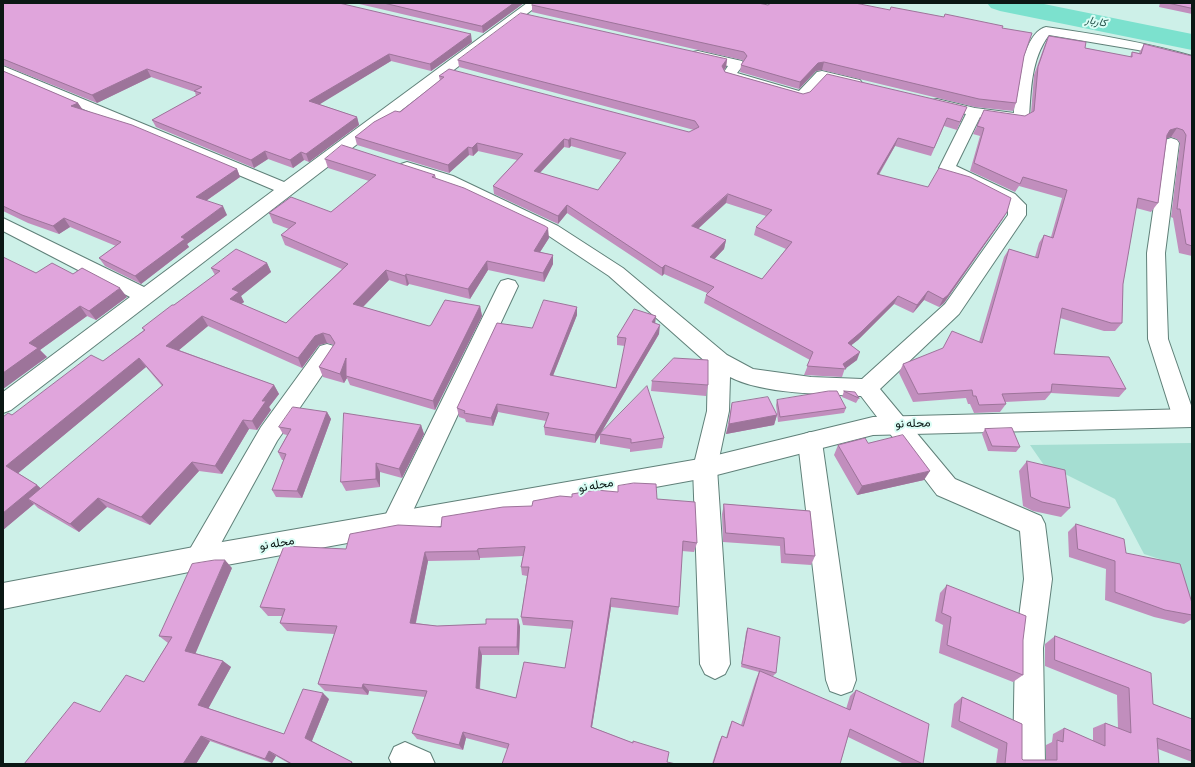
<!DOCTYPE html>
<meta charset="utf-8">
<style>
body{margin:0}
#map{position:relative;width:1195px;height:767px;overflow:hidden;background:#cdf0e8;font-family:"Sofia Sans Condensed",sans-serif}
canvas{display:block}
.frame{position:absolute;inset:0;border:4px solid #0a1714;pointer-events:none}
</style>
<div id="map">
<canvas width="1195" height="767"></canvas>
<div class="frame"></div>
</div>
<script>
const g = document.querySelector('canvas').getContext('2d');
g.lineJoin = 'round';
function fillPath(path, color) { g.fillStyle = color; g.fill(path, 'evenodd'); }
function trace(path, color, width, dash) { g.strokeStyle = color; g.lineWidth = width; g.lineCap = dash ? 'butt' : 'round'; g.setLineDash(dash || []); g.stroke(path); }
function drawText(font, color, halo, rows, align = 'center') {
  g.font = font + ' "Sofia Sans Condensed",Vazirmatn,sans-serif'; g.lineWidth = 4; g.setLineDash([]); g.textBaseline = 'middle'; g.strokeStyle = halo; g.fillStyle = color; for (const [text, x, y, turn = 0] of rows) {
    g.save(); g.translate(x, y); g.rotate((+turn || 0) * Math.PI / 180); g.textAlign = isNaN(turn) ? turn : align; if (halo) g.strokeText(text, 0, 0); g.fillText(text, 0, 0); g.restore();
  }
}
const green = new Path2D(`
 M1192,443V604L1178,565L1144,554L1115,499L1065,474L1046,468L1030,445Z`);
const river = new Path2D(`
 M987,3H1039L1192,34V50L1000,11L991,8Z`);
const street = new Path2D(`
 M527,3H541L11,410L3,413V392L130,297L3,231V218L144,287L274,190L3,75V66L284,182Z
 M1046,27C1095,34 1144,42 1192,56V64L1138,50L1049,35C1031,59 1031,89 1029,118L1026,121L1021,123L980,117L956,166L1015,194L1026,205V215L959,314L880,389L955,479L1041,516L1045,524L1052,579L1043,648L1045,764H1013L1015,648L1024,579L1020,531L937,495L861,396C824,394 762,394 730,377L729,411L717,468L730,664L725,674L715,679L705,674L700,664L693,468L707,411L708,364L609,276L546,234L441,184L401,170L399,167L401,164L407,162L453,176L558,226L623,268L727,355L753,369L811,377L862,379L945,304L1008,215V206L1003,202L941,171L939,168L966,114L932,106L930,103L932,100L937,99L975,108L1014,113C1016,92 1022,33 1046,27Z
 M698,51L742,61L744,64L737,73L799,91L817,72L822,71L860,80L862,83L860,86L855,87L825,80L807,99L802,100L724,78L722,75L728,66L693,58L691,55L693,52Z
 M1171,138L1177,140L1179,143L1165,253L1168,339L1192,408V424L1184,427L1176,424L1173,418L1148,339L1147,253L1163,143L1165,140Z
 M508,279L515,281L518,286L404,530L395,533L386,530L382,522L386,514L498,286L501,281Z
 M327,344L334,346L338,352L277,441L208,567L199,570L190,567L186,558L190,549L261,427L320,346Z
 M810,432L818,435L822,442L856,680L852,691L841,695L830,691L826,680L798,442L802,435Z
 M405,742L430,753L435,764H392L389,758L394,747Z`);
const secondary = new Path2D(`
 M1192,409V427L873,435L705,478L199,570L3,609V583L199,546L705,458L873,417Z`);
const wall = new Path2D(`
 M3,3L472,42L431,71L391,61L319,104L357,117L359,125L309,162L304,160L293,168L268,159L254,168L156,127L152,120L196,96L195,92L151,77L97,103L3,65Z
 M355,3H524L483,33Z
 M1160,3H1192V14L1159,7Z
 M532,5H768L890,10L1002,28L1024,56L1016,103L1013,111L975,107L822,70L816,71L799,89L740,72L741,65L743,61L742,60L532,12Z
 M1049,36L1085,48L1130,57L1132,52L1139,53L1144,44L1192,56V256L1179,253L1173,218L1171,217L1180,143L1177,139L1171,137L1167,138L1158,203L1151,212L1136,208L1123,284L1122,323L1115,331H1104L1060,318L1054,354L1126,389L1119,397L1051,393L1045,400L1005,402L1006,404L1000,412L974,413L970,404H968L966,398L913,402L899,373L903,364L979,342L1004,257L1009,249L1035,257L1039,243L1044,235L1051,237L1062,198L1019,186L1015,192L970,171L980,136L973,134L977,126L1025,116L1031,113L1034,75L1045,44Z
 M727,59L726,67L724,70L725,72L803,94L967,107L957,130L944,126L931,156L895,146L879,175L1007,212L1002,220L944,303L939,307L924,300L913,313L894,304L858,340L851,345L857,360L845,368L842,377L804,375L810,360L704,303L706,295L707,293L664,274L662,276L567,213L558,224L494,194L493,186L517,160L478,151L473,156L469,155L449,173L357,145L355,137L400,112L440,81L439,76L689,132L694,130L459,67L458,60ZM571,146L621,160L598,190L540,173L564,147L569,148ZM726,203L766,216L756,227L754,235L786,249L762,279L714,259L724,249L726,240L698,229Z
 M3,71L78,103L82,110L237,169L240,177L206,201L227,215L187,244L189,247L141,284L105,266L99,258L116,246L70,227L59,234L28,223L3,211Z
 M325,159L435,175L436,178L549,238L540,252L553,255V264L544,282L488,270L470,299L409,284L407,286L389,280L363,307L429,326L480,306L482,316L435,410L350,385L347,378L344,383L323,377L319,367L334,345L327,343L319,345L302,368L208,326L179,350L274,385L279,394L269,407L271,410L257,430L249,429L222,474L199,471L150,525L107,507L79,532L38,508L34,504L3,530L12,415L103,361L144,330L142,328L215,275L211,268L267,263L271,272L241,296L244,302L241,304L286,323L342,269L285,245L281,235L289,229L273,223L269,213L331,212L369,181L328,168ZM146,367L162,386L41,489L37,485L18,473Z
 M3,257L36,273L73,274L127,297L96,320L87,316L40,350L47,357L3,389Z
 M577,307V315L553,376L616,388L625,346L617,345V337L655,324L659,334L601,433L664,438L662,448L630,452V449L600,444V435L595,443L545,435L544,427L546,421L498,412L493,426L466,422L465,419L459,417L457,408L532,328Z
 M652,381L708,385L706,396L651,391Z
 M844,391L859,398L856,403L842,397Z
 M777,400L846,408L844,413L778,422L776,405Z
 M732,403L777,415L774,425L726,434Z
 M327,412L331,419L302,498L276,497L272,490L284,460H282L278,452L287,435L283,434L279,427Z
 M421,425L424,434L402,478L380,472V487L346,491L341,482Z
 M985,429L1020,447L1016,452L988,451L982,434Z
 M868,443L924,480L857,495L834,455L838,445Z
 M1027,461L1070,508L1061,517L1033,511L1023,506L1019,471Z
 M572,497L657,499L697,543L694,552L682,551L679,607L678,615L611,607L592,727L633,743L669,752L508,749L466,738L463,750L417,739L412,733L425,697L369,691L368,695L325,691L318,684L334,634L287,631L280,623L282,616H268L260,607L346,549L441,527ZM523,556L521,567L522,575L527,576L521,617L523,625L572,629L565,668L516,698L480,689L482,655H519L520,627L518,619L486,624L437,626L416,623L428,561L480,560V558Z
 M724,504L810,511L815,556L811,565L781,563L780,546L723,542L722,514Z
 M1076,524L1126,553L1192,603V619L1184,624L1154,617L1105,600L1106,569L1069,557L1068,532Z
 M232,568L195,653L223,661L231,667L208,708L284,734L329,699L312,741L352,762L354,764H290L276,756L272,763L210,741L196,764H24L144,682L168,643L159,636Z
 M947,585L1023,640V675L1013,682L939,653L943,625L935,621L940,593Z
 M748,628L776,673L773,676L767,675L846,709L850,696L856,690L923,764H904L848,737L840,764H712L719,742L722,736L726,738L729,728L732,721L741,725L756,679L759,672L741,667L746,632Z
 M1055,636L1153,704L1192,719V762L1158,749L1159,764H996L998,749L951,727L954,704L962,697L1022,724V759L1023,760H1046V745L1052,742L1053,734L1064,728L1093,741V728L1105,723L1118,728L1117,695L1045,666V644Z`);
const shadedWall = new Path2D(`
 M514,3H524L483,33L482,26Z
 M471,34L472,42L431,71L430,64Z
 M389,54L391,61L312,109L309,101Z
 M727,59L726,67L721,74L722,66Z
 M824,62L822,70L816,71L799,89L800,82L818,63Z
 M147,69L151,77L97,103L92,95Z
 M78,103L83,110L71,106Z
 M357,117L359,125L309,162L306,154Z
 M1177,128L1171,137L1165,139L1170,130Z
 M571,138V146L569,148L568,140Z
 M898,138L895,146L874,182L877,174Z
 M564,139V147L534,179V171Z
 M477,143L478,151L473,156L472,148Z
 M468,147L469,155L449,173L448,165Z
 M265,151L268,159L254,168L251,160Z
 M301,152L304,160L293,168L290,160Z
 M237,169L240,177L200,205L196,197Z
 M728,194L726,203L691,235L692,226Z
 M567,205V213L558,224V216Z
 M223,206L227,215L187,244L189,247L141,284L135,276L181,237Z
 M1007,212L1002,220L944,303L939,307L943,299Z
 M64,218L70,227L59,234L53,226Z
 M548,228L549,238L535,260L534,251Z
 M726,240L724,249L708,266L710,257Z
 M553,255V264L544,282L543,273Z
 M487,261L488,270L470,299L468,289Z
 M267,263L271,272L241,296L244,302L235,309L230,299L232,289Z
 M665,265L664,274L662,276V268Z
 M386,270L389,280L356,314L353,304Z
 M406,274L409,284L407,286L405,276Z
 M120,288L127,297L96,320L89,311Z
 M928,291L924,300L913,313L917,305Z
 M898,296L894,304L858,340L844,351L848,343Z
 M80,306L87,316L40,350L47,357L3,389V373L29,343Z
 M480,306L482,316L435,410L433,401Z
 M577,307V315L550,383V375Z
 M202,316L208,326L173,355L166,346Z
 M656,316L655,325L652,322Z
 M660,325L659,334L595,443V435Z
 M323,333L327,343L319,345L302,368L298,358L315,336Z
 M860,352L857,360L845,369L843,364Z
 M139,358L146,367L16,475L6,466Z
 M346,358V376L347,378L344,383L340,374Z
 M274,385L279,394L269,407L271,410L257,430L252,421L262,401Z
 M497,404L498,412L493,426L491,418Z
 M327,412L331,419L302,498L297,491Z
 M777,415L774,425L726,434L729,424Z
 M243,420L249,429L222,474L215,466Z
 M421,425L424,434L402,478L399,469Z
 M192,462L199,471L150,525L141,517Z
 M376,463L380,472V487L376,479Z
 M930,471L924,480L857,495L862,486Z
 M37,485L46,493L28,499L34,504L3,530V513Z
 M98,498L107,507L79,532L70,524Z
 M478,549L480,558V560L477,551Z
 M425,552L428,561L414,631L410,623Z
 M225,560L232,568L194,657L185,651Z
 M611,598V607L591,733V727Z
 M518,619L520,627L519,655L517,647Z
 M479,647L482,655L479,695L476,688Z
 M223,661L231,667L207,711L198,705Z
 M363,684L369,691L368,695L362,688Z
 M323,693L329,699L311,743L305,738Z
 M463,732L466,738L463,750L459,745Z
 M201,736L210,741L196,764H183Z
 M269,751L276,756L272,763L265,759Z`);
const building = new Path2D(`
 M3,3H339L471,34L430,64L389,54L309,101L357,117L306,154L301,152L290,160L265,151L251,160L152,120L201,93L194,91L202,87L147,69L92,95L3,59Z
 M384,3H514L482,26Z
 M534,3H758L768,5L771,3H855L890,10L891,7L944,17L945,14L1003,26L1002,28L1032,33L1024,56L1016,103L979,99L824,62L818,63L800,82L741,65L747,56L744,52L532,5Z
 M1168,3H1192V8Z
 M521,13L727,59L722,66L725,72L803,94L810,92L827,74L967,107L960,122L947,118L934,148L898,138L877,174L928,187L939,168L970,177L1011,198L1007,212L948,295L943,299L928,291L917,305L898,296L861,332L848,343L860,352L843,364L846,369L807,366L813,352L706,295L714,287L665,265L662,268L567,205L558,216L493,186L523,154L477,143L472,148L468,147L448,165L355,137L374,122L395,111L400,112L444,77L439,76L449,69L689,132L699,127L695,121L458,60ZM571,138L626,153L598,190L534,171L564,139L568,140ZM728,194L772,210L756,227L792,242L762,279L710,257L726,240L692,226Z
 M1049,36L1086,42L1085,48L1132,57V52L1141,54L1144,44L1192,56V246L1186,244L1180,209H1177L1186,135L1183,130L1177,128L1170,130L1167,135L1158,203L1138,198L1123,284L1122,323H1111L1062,308L1054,354L1109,357L1126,389L1052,384L1051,392L1002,394L1006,404L979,405L976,396H973L972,390L918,394L903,364L943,348L952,331L982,343L1009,249L1038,258L1044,235L1053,238L1067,190L1023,177L1020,184L974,163L984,128L977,126L984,110L1025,116L1034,111L1038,67Z
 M3,71L78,103L71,106L132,125L237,169L196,197L223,206L181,237L185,239L135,276L99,258L121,242L64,218L53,226L22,215L3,206Z
 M342,145L435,175L432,177L464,188L545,226L548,228L534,251L553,255L543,273L487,261L468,289L406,274L405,276L386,270L353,304L429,326L431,325L445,300L480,306L433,401L346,376V358L340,374L319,367L335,343L330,335L323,333L315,336L298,358L202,316L166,346L274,385L262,401H266L252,421L243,420L215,466L192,462L141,517L98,498L70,524L28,499L163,385L139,358L6,466L37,485L3,513V417L8,413L12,415L91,355L103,361L145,330L142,328L172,305H174L220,271L211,268L236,249L267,263L232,289L239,292L230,299L286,323L348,264L281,235L296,223L269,213L291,197L331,212L376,175L325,159Z
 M3,257L36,273L52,263L73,274L82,268L120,288L89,311L80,306L29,343L38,348L3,373Z
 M544,300L577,307L550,375L616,388L626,338L617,337L634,309L656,316L652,322L660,325L595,435L544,427L549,413L497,404L491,418L464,413L465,411L457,408L497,323L532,328Z
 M674,358L708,360V385L652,381Z
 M647,386L664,438L631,443V439L600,434Z
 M829,391H837L846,408L780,417L777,400Z
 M844,391L855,392L859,398Z
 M768,397L777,415L729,424L732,403Z
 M293,407L327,412L297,491L272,490L286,454L278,452L291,429L279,427Z
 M344,413L421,425L399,469L376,463V479L341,482Z
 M1012,428L1020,447L992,446L985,429Z
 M903,435L930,471L862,486L838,445L865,438L868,443Z
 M1027,461L1065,470L1070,508L1042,502L1031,497Z
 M634,483L656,484L657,499L695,502L697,543L683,541L679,607L611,598L591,727L633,743V741L669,752L667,762L676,764H502L509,744L463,732L459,745L412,733L427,691L363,684L362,688L318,684L337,626L280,623L285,609L260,607L284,546L346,549L350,534L398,525L441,527L442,517L503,507L532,506L533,501L560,496L572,497V494L596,490L618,492V486ZM525,547L521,567H529L521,617L573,621L565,668L524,662L516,698L476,688L479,647H517L518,619H486V624L437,626L410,623L425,552L477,551L478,549Z
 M724,504L810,511L815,556L785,554L784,538L726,533Z
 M1076,524L1124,539L1126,553L1180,564L1192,603V615L1165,610L1115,592V561L1078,549Z
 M215,560H225L185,651L223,661L198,705L284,734L303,689L323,693L305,738L352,762L350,764H292L269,751L265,759L201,736L183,764H24L74,702L100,712L126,675L144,682L172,637L159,636L192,564Z
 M947,585L1026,616L1023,640V675L947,645L951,617L942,613Z
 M748,628L780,637L776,673L742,664Z
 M1055,636L1151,673L1153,704L1192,719V751L1157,738L1159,764H1005L1007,743L959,721L962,697L1022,724V759L1023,760H1057V740L1063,742L1064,728L1105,746V723L1131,733L1129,688L1055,660Z
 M760,671L850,710L856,690L929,724L923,764L850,729L840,764H713L722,736L727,738L732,721L743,726Z`);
const farWaternames = [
 ["کاربار",1096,22,11]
];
const streetNames = [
 ["محله نو",913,424,-2],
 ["محله نو",596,486,-10],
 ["محله نو",277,544,-10]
];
fillPath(green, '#a5ded2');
fillPath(river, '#7ce1ce');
trace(street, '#608079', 2);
trace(secondary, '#608079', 2);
fillPath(street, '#fff');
fillPath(secondary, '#fff');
fillPath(wall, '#c18ebd');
fillPath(shadedWall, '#9d749a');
fillPath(building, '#e0a5dc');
trace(building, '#9d749a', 1);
drawText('italic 11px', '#27544c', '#dafdf5', farWaternames);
drawText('12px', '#0a1714', '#dafdf5', streetNames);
</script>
